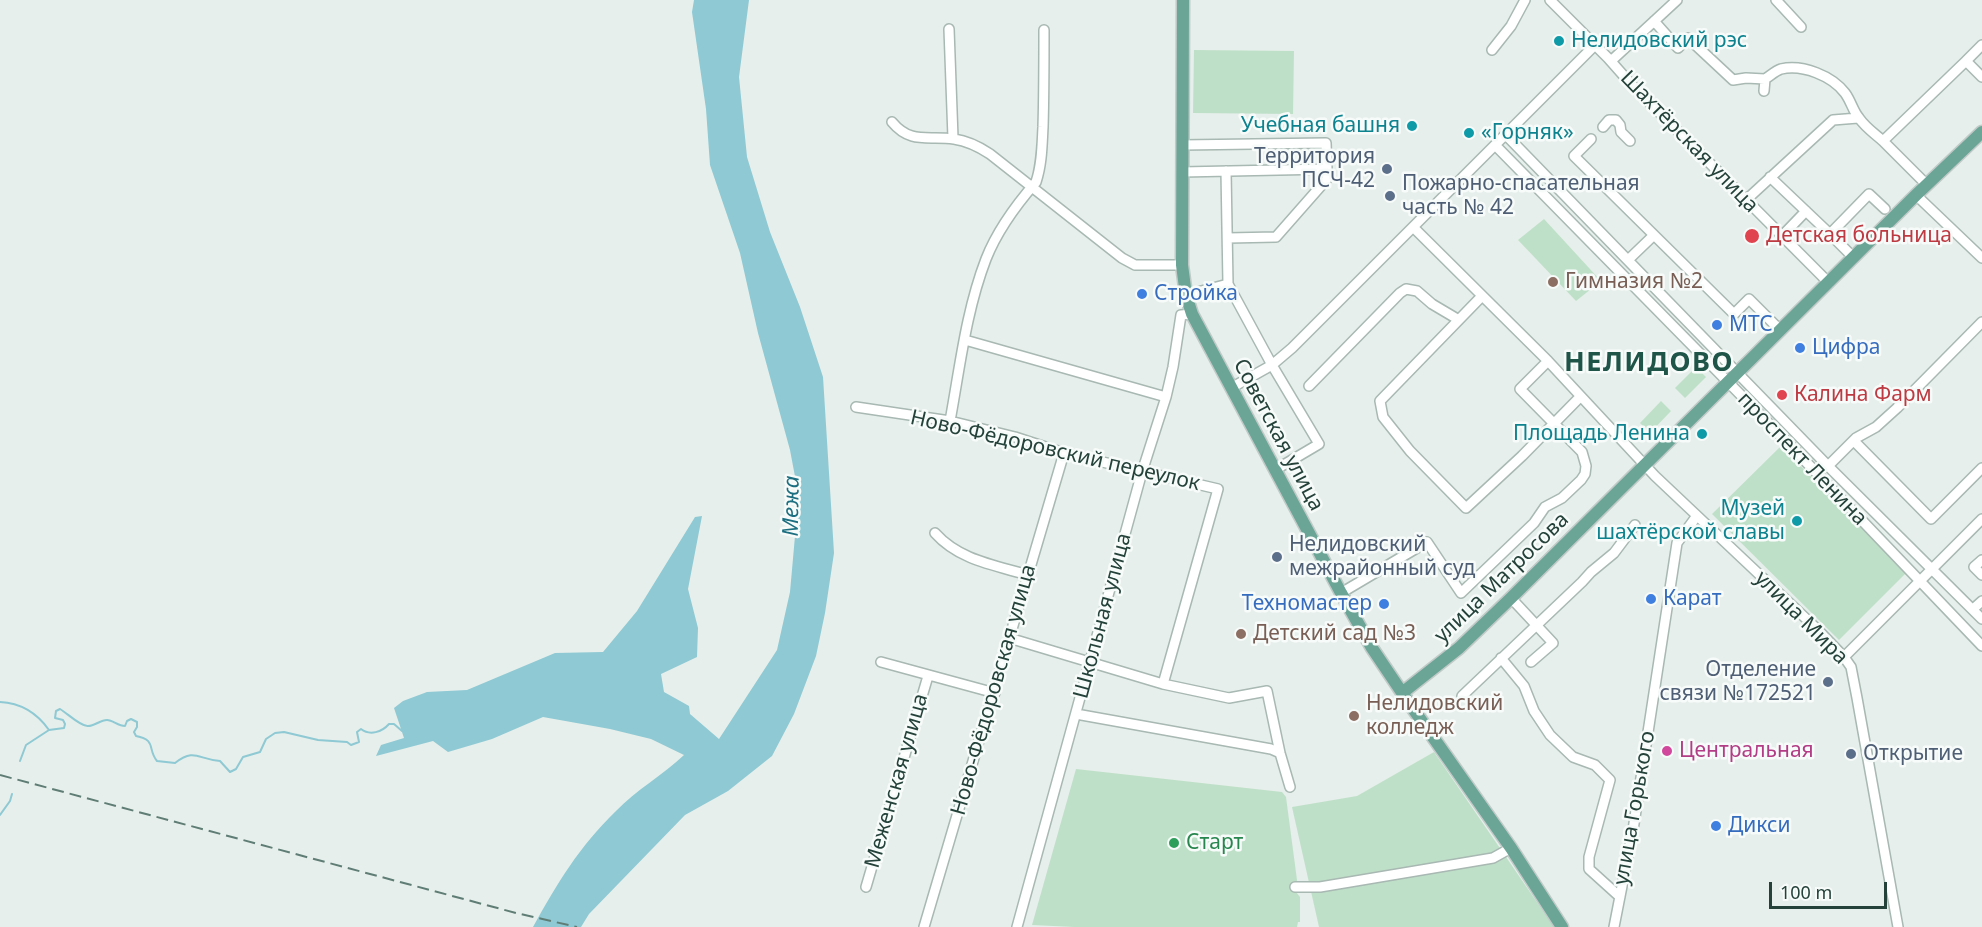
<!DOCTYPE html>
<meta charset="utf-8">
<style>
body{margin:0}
#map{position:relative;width:1982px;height:927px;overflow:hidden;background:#e6efeb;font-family:"Noto Sans",sans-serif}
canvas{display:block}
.scale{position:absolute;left:1769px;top:882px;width:118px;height:27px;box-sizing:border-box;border:3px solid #24423a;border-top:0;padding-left:8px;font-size:18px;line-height:21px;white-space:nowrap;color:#24423a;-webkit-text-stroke:4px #f7fbf9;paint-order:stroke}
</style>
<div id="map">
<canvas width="1982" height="927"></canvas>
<div class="scale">100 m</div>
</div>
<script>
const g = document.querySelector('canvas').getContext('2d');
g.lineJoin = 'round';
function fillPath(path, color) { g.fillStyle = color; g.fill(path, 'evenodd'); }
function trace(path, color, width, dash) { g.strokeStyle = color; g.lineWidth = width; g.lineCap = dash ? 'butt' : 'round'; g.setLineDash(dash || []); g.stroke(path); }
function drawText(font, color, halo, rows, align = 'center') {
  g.font = font + ' "Noto Sans",sans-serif'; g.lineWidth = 5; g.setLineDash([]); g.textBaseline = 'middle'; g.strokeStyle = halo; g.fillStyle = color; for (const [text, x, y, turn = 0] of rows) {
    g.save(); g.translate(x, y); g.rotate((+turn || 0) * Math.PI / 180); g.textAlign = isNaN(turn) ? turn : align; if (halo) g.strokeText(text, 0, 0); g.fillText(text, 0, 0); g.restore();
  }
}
const green = new Path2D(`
 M1194,50L1294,51L1293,114L1193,113Z
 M1544,219L1601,281L1576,301L1518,240Z
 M1696,367L1706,377L1685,398L1675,388Z
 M1661,401L1671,411L1650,433L1640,423Z
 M1781,446L1906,573L1839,640L1712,514Z
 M1434,752L1554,927H1319L1292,807L1357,796Z
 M1076,769L1282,792L1286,797L1297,880L1296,892L1300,897V922H1298L1297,927H1074L1032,925Z`);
const water = new Path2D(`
 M694,0H749L739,77L747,157L770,232L800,307L823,377L834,553L825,613L816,656L794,714L772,756L728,791L685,815L589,914L581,927H533C558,882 579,847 616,811C636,790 663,775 684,755L651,739L610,729L543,717L492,739L448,752L433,741L376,756L381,745L404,738L394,708L403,701L427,692L467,690L555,653L603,652L637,611L695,517L702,516L688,589L698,628L697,657L661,674L664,692L689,706L690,714L719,739L777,650L790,592L796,525L797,487L790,450L758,333L740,253L710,165L706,109L692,12Z`);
const stream = new Path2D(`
 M0,702C21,703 37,713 49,730
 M20,761L26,745L49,730L64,728L65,724L63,720L55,718L56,711L60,709C67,713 81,727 88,726C95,726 100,720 107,720C113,720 118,726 125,726L127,721L131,719L137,722V727L134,732L136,736C157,740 147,749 157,761L175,763C195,748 197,759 220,761L230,772L236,769L243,757L260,752L266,739L275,733L284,732L318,740L347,742L351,745L359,742L357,732L361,729C370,736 382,732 389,724H394L402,731
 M0,815L10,801L12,794`);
const minor = new Path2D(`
 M1550,0L1598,48
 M1776,0L1801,27
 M1654,21L1678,48L1688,38L1733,80L1746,78L1765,79
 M949,29L953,138
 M1492,50L1511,26L1525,0
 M1608,58L1631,84L1829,283
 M1966,61L1982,45
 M1764,91L1765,79C1770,76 1775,71 1781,69C1803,64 1832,76 1845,93C1851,101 1853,111 1859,118C1865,127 1875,134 1883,141
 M892,122C911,145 929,135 954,139C968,141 978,146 990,154L1122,258L1135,265H1182
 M1603,127L1609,120H1616L1620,125L1621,132L1630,141
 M1506,135L1828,466L1982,619
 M1591,139L1574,156L1734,314L1749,299L1781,331
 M1495,145L1787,442L1982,646
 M1226,171L1228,284L1272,365L1319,444L1275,470
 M1182,172L1327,169L1326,143L1182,145
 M1770,177L1830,234
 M1927,185L1883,141L1966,61L1982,77
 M1916,195L1982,258
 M1746,200L1833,120L1858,118
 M1414,228L1548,361L1655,476L1817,629L1844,657L1851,667L1857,698L1898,927
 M1782,236L1806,211
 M1228,238L1276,237L1327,179V169
 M1854,258L1830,234L1869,194L1885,209
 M1628,260L1654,235
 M1186,295L1228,284
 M1482,296L1380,401L1383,417L1410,451L1466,508L1522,456L1580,397
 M965,340L1166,397
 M1309,386L1400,293L1406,289L1417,291L1432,304L1459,320
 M1231,388L1272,365L1292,348L1595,45L1611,61L1677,0
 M856,407L950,421L1015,437L1064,453L1218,489L1163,684
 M950,421C960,367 966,311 986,259C997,231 1016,205 1036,182C1042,164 1042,145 1043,127C1044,95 1044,62 1044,30
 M1854,441L1931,519L1982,468
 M1828,466L1856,438L1876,427L1897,408L1982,322
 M935,533C959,560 994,565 1028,575
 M1982,560L1974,567L1982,575
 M1341,593L1427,542L1461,593L1534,523L1545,507L1562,498L1581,480L1585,474L1586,466L1582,452L1520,389L1548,361
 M1511,598L1553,643L1531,662
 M1973,609L1982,601
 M1009,638L1163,684L1229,698L1267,691L1280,753L1290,787
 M1844,657L1982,519
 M1501,658L1524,686L1534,711L1550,735L1573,757L1595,765L1610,780L1589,857V869L1620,897
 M881,662L995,693
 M1462,696L1582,582L1591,572L1614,553L1635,525
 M1076,714L1271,749L1280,753
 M866,887L928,676
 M1295,887H1320L1493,858L1511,848
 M924,927L1064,453
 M1017,927L1142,472L1166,397L1173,367L1181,315L1192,314
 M1614,927L1633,830L1677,543L1696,517`);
const major = new Path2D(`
 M1183,0L1182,265L1186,295L1192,314L1341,593L1372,648L1409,703L1511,848L1562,927
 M1402,693L1459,648L1511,598L1916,195L1982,132`);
const rail = new Path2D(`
 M0,775L516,913L577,927`);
const markers = [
 [1559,41,6,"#0f9aa8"],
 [1412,126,6,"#0f9aa8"],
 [1469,133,6,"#0f9aa8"],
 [1387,169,6,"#5c6f8a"],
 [1390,196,6,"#5c6f8a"],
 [1752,236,8,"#e0444e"],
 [1553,282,6,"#8d6e63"],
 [1142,294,6,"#3f7fe0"],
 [1717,325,6,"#3f7fe0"],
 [1800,348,6,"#3f7fe0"],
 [1782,395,6,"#e0444e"],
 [1702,434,6,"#0f9aa8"],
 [1797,521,6,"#0f9aa8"],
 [1277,557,6,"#5c6f8a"],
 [1651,599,6,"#3f7fe0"],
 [1384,604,6,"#3f7fe0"],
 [1241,634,6,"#8d6e63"],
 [1828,682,6,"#5c6f8a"],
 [1354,716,6,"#8d6e63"],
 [1667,751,6,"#d1479c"],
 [1851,754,6,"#5c6f8a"],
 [1716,826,6,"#3f7fe0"],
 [1174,843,6,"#2e9e5b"]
];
const cultureNames = [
 ["Нелидовский рэс",1571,41,"left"],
 ["Учебная башня",1400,126],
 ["«Горняк»",1481,133,"left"],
 ["Площадь Ленина",1690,434],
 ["Музей",1785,509],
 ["шахтёрской славы",1785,533]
];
const streetNames = [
 ["Шахтёрская улица",1689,142,46],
 ["Советская улица",1278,435,62],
 ["Ново-Фёдоровский переулок",1055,451,13],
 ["проспект Ленина",1802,459,46],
 ["улица Матросова",1502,578,-44],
 ["Школьная улица",1103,616,-75],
 ["улица Мира",1801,618,45],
 ["Ново-Фёдоровская улица",994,690,-74],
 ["Меженская улица",897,781,-74],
 ["улица Горького",1635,808,-80]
];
const serviceNames = [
 ["Территория",1375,157,"right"],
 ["ПСЧ-42",1375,181,"right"],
 ["Пожарно-спасательная",1402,184],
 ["часть № 42",1402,208],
 ["Нелидовский",1289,545],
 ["межрайонный суд",1289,569],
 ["Отделение",1816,670,"right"],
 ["связи №172521",1816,694,"right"],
 ["Открытие",1863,754]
];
const healthNames = [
 ["Детская больница",1766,236],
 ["Калина Фарм",1794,395]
];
const educationNames = [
 ["Гимназия №2",1565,282],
 ["Детский сад №3",1253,634],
 ["Нелидовский",1366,704],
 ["колледж",1366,728]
];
const shopNames = [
 ["Стройка",1154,294],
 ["МТС",1729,325],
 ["Цифра",1812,348],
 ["Карат",1663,599],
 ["Техномастер",1372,604,"right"],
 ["Дикси",1728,826]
];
const hotelNames = [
 ["Центральная",1679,751]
];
const leisureNames = [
 ["Старт",1186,843]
];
const waterNames = [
 ["Межа",792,506,-89]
];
const districtNames = [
 ["НЕЛИДОВО",1649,363]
];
fillPath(green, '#bfe0c8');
fillPath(water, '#8ec9d4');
trace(stream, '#8ec9d4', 2);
trace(minor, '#a8b8b2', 12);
trace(major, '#c2cac8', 15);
trace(minor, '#fff', 9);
trace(major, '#6aa596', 12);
trace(rail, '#5f7d75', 2, [12, 6]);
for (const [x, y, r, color] of markers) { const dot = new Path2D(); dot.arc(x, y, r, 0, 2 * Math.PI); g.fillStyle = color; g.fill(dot); trace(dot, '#f7fbf9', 2); }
drawText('21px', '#0d838f', '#f7fbf9', cultureNames, 'right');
drawText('21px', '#24423a', '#f7fbf9', streetNames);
drawText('21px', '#4e5e75', '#f7fbf9', serviceNames, 'left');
drawText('21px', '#be3a42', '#f7fbf9', healthNames, 'left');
drawText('21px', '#785e54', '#f7fbf9', educationNames, 'left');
drawText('21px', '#366cbe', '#f7fbf9', shopNames, 'left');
drawText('21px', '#b23c85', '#f7fbf9', hotelNames, 'left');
drawText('21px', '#27864d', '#f7fbf9', leisureNames, 'left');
drawText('italic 22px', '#1c6f80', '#f7fbf9', waterNames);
g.letterSpacing = '1.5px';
drawText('bold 27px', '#1f5548', '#f7fbf9', districtNames);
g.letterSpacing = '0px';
</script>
